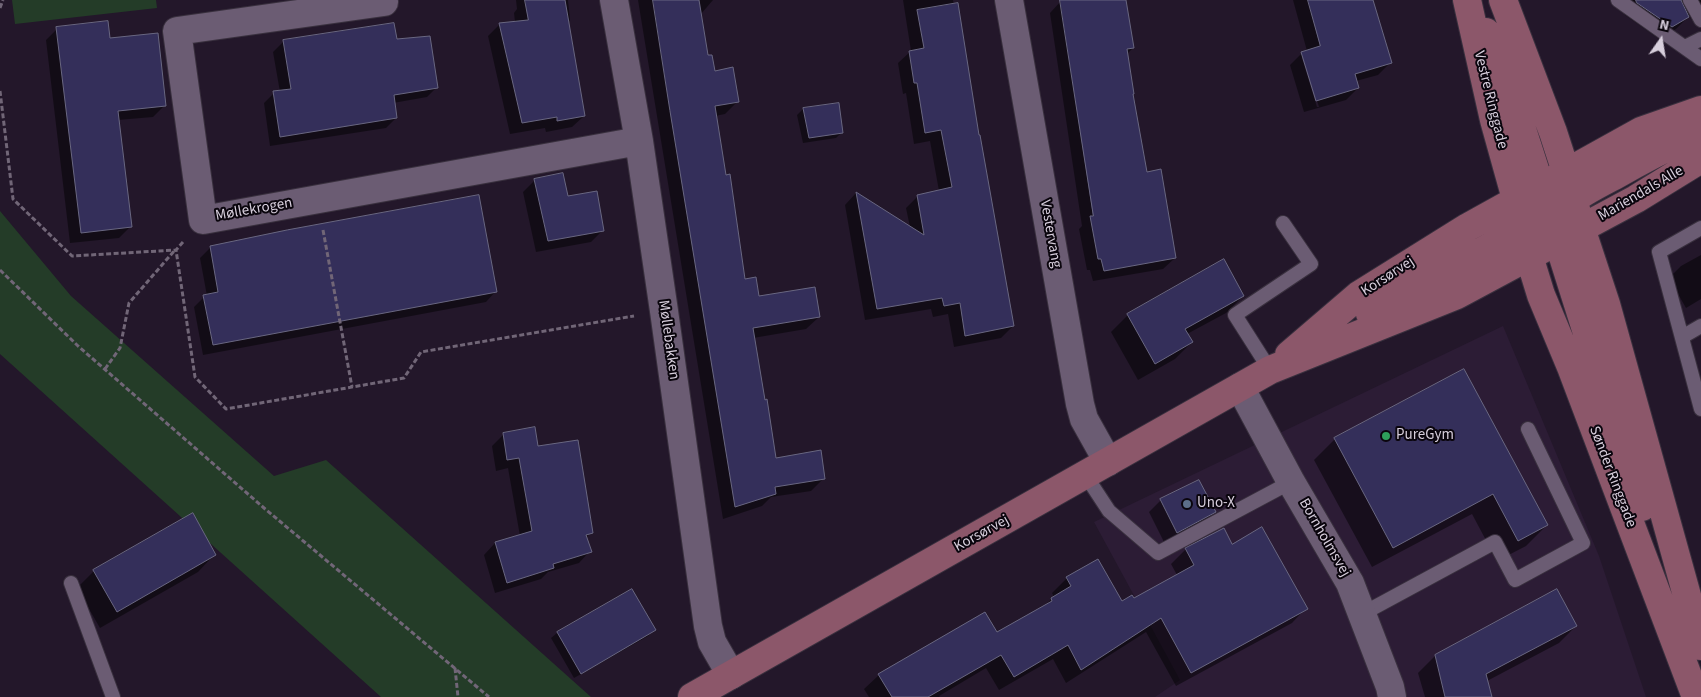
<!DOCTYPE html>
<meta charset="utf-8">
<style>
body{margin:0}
#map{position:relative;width:1701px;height:697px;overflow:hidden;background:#23172a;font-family:"Source Sans 3",sans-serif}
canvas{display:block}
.north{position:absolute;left:1636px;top:15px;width:50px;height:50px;-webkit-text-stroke:4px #0a050d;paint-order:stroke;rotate:13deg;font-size:14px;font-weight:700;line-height:20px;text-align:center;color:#d7cedc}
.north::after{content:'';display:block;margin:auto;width:18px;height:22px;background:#d7cedc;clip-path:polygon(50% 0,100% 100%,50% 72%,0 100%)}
</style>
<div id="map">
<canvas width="1701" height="697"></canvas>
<div class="north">N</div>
</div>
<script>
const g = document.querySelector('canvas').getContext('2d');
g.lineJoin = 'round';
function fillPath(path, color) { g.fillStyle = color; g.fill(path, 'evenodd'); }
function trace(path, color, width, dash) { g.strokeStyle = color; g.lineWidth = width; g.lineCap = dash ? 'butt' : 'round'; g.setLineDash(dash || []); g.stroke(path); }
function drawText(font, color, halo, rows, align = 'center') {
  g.font = font + ' "Source Sans 3",sans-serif'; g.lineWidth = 4; g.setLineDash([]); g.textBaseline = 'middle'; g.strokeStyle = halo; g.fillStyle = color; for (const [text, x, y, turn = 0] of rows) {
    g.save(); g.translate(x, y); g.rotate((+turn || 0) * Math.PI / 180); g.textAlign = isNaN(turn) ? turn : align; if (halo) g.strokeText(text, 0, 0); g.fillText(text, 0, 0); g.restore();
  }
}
const built = new Path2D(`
 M1503,326L1599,556L1646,697H1155L1180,680L1094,522Z`);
const green = new Path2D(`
 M12,0H156L157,8L15,24Z
 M0,211L71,296L274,476L326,460L591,697H381L0,354Z`);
const shadow = new Path2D(`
 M516,0H568L570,20L568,22L584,116L572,127L546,132L545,128L510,134L488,36L500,24L515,22L514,13L517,9Z
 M638,0H713L701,14L707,57L714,73L737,102L725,114L715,116L744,281L758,297L819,317L806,329L753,338L775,460L824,478L811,491L771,497L762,506L723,519Z
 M903,0H953L1013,326L1001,338L954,347L948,314L933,317L931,309L865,320L845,205L856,193L910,227L906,208L918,196L939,191L930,141L914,144L906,93L903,94L898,63L911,51Z
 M1069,0H1125L1133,48L1127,54L1132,95L1146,173L1175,258L1163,269L1093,281L1090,270H1087L1079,229L1082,226L1050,13L1061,1Z
 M1293,0H1372L1390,63L1378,75L1356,81L1358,88L1346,100L1304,112L1290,65L1302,53L1307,51ZM1302,58H1304L1319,107H1317Z
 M1617,0H1701V15L1692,20L1689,16L1676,29L1659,39L1625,15Z
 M393,24L396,41L437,87L427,97L393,103L396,118L386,128L270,146L264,103L274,93L280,92L273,52L283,42Z
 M57,29L108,39L165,105L153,117L118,120L131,226L119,238L70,243L46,40Z
 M838,104L842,132L836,138L803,143L797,115L803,109Z
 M535,180L567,198L603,230L591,242L536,252L523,192Z
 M287,232L496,291L486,302L203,355L194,307L204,297L207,296L200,258L210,248Z
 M1701,255V299L1686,308L1669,278L1681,266Z
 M1223,261L1243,296L1226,313L1187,334L1192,342L1175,359L1138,380L1111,332L1128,315Z
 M1463,370L1547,525L1526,546L1497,561L1472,514L1372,567L1314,460L1335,439Z
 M504,434L537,448L591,532L586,538L590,551L579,563L548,572L541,579L495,593L484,555L495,543L520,536L508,468L496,471L492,446Z
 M1161,500L1214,512L1202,524L1165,544L1149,512Z
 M1231,546L1306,608L1292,623L1176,686L1146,632L1066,683L1053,659L999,690L986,668L939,696L940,697H869L864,689L879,675L996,634L1042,608L1054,597L1052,593L1067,578L1098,560L1122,603L1133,600L1177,575L1171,564L1186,549Z
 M214,555L198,572L100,628L77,588L94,571Z
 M632,590L654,630L648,636L574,678L551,638L557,633Z
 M1576,626L1559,643L1487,681L1491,697H1425L1418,673L1435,656Z`);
const building = new Path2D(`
 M525,0H565L585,116L557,121V117L522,123L499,23L528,20Z
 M653,0H699L708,55H712L715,71L733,67L739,102L715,106L726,175L730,174L745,279L756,277L759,296L815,287L820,317L753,328L765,400L767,399L776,458L821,450L825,479L775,487L776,494L735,507L670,111Z
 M1060,0H1126L1134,48L1127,49L1134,94H1133L1147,172L1161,169L1176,258L1104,271L1101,259H1098L1090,216H1093Z
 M1308,0H1373L1392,63L1355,74L1359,88L1316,101L1301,52L1320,46Z
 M1636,0H1681L1689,17L1672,27L1637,3Z
 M958,3L979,135H980L1014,326L965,336L960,303L944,306L942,298L877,309L856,192L924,235L917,195L952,187L941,130L925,133L917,83H914L909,51L924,48L917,10Z
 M108,21L110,38L158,33L166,106L118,111L132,227L81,233L56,27Z
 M394,23L397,39L430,36L438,88L394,95L397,118L280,137L273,91L291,89L283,40Z
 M839,103L843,133L809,138L803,108Z
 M563,173L568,196L597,191L604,231L548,241L534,179Z
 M479,195L497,292L213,345L203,295L218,292L210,246L287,230Z
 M1224,259L1244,296L1185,329L1193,342L1155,364L1127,314Z
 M1464,369L1548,525L1518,541L1493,494L1393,548L1334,438Z
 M535,427L538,446L578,440L593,533L586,535L592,552L553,564L554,568L507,583L495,542L532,531L519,458L507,460L503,433Z
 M1199,480L1216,512L1177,533L1160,499Z
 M193,513L216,555L117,612L93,570Z
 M1262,527L1308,609L1191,673L1161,618L1081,670L1068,645L1014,677L1001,655L928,697H892L878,674L985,612L997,632L1052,601L1051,598L1071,586L1066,577L1098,559L1122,601L1132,595L1134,598L1194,565L1185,548L1224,528L1232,544Z
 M632,589L656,630L581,674L557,632Z
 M1557,589L1577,626L1486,674L1492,697H1445L1435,655Z`);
const path = new Path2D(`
 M0,8L3,0
 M0,91L13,199L72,256L176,250
 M323,230L352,387
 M183,242L176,250L195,377L226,409L404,378L421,352L634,316
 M0,270L78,346L264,508L489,697
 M105,369L120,348L129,303L175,250
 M455,668L458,697`);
const lane = new Path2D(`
 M1618,0L1701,59
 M1690,0L1701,20
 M1685,47L1701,39
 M1701,228L1659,252L1701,409
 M1682,337L1701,326
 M1270,370L1235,315L1311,264L1283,223
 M1086,476L1109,511L1158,553L1291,482
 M71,583L113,697
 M1362,614L1495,542L1515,580L1583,543L1528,429`);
const street = new Path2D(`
 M614,0L639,141L664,311L708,626L712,642L731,675
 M1009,0L1080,404L1084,419L1108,462
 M384,2L177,31L203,220L639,141
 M1240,387L1291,482L1350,583L1390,687L1392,697`);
const secondary = new Path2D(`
 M1467,0L1494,120L1516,199L1529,256L1541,295L1571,367L1696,697
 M1503,0L1553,132L1566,172L1581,228L1606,304L1701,646
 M1486,32L1503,70L1540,185L1548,200
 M1516,199C1534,213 1546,222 1558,241L1642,507
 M1561,210C1577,195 1595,186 1614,176C1642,160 1671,145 1701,131
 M1370,314L1522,229L1536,219
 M1289,355L1359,295L1468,227L1641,131L1701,110
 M692,697L1270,370L1457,295L1636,199L1701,159`);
const markers = [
 [1386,436,5,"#2e9e5b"],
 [1187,504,5,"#5c6f8a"]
];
const streetNames = [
 ["Vestre Ringgade",1490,100,76],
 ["Mariendals Alle",1641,194,-30],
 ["Møllekrogen",254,210,-10],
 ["Vestervang",1050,234,80],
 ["Korsørvej",1388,277,-33],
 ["Møllebakken",668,340,82],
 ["Sønder Ringgade",1612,477,69],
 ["Korsørvej",982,534,-29],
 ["Bornholmsvej",1324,538,60]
];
const poiNames = [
 ["PureGym",1396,436],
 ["Uno-X",1197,504]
];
fillPath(built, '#2c1c35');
fillPath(green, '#243c28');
fillPath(shadow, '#0007');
fillPath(building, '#342f5a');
trace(building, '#696781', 1);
trace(lane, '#39303e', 16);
trace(street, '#39303e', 30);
trace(secondary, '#39303e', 30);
trace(path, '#716677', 3, [5, 2.5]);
trace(lane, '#6b5c73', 14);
trace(street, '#6b5c73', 28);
trace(secondary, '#8c576a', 28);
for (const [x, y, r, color] of markers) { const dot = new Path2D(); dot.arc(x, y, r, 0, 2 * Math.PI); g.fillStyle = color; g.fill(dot); trace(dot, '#0a050d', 2); }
drawText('15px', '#d7cedc', '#0a050d', streetNames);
drawText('15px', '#d7cedc', '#0a050d', poiNames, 'left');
</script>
